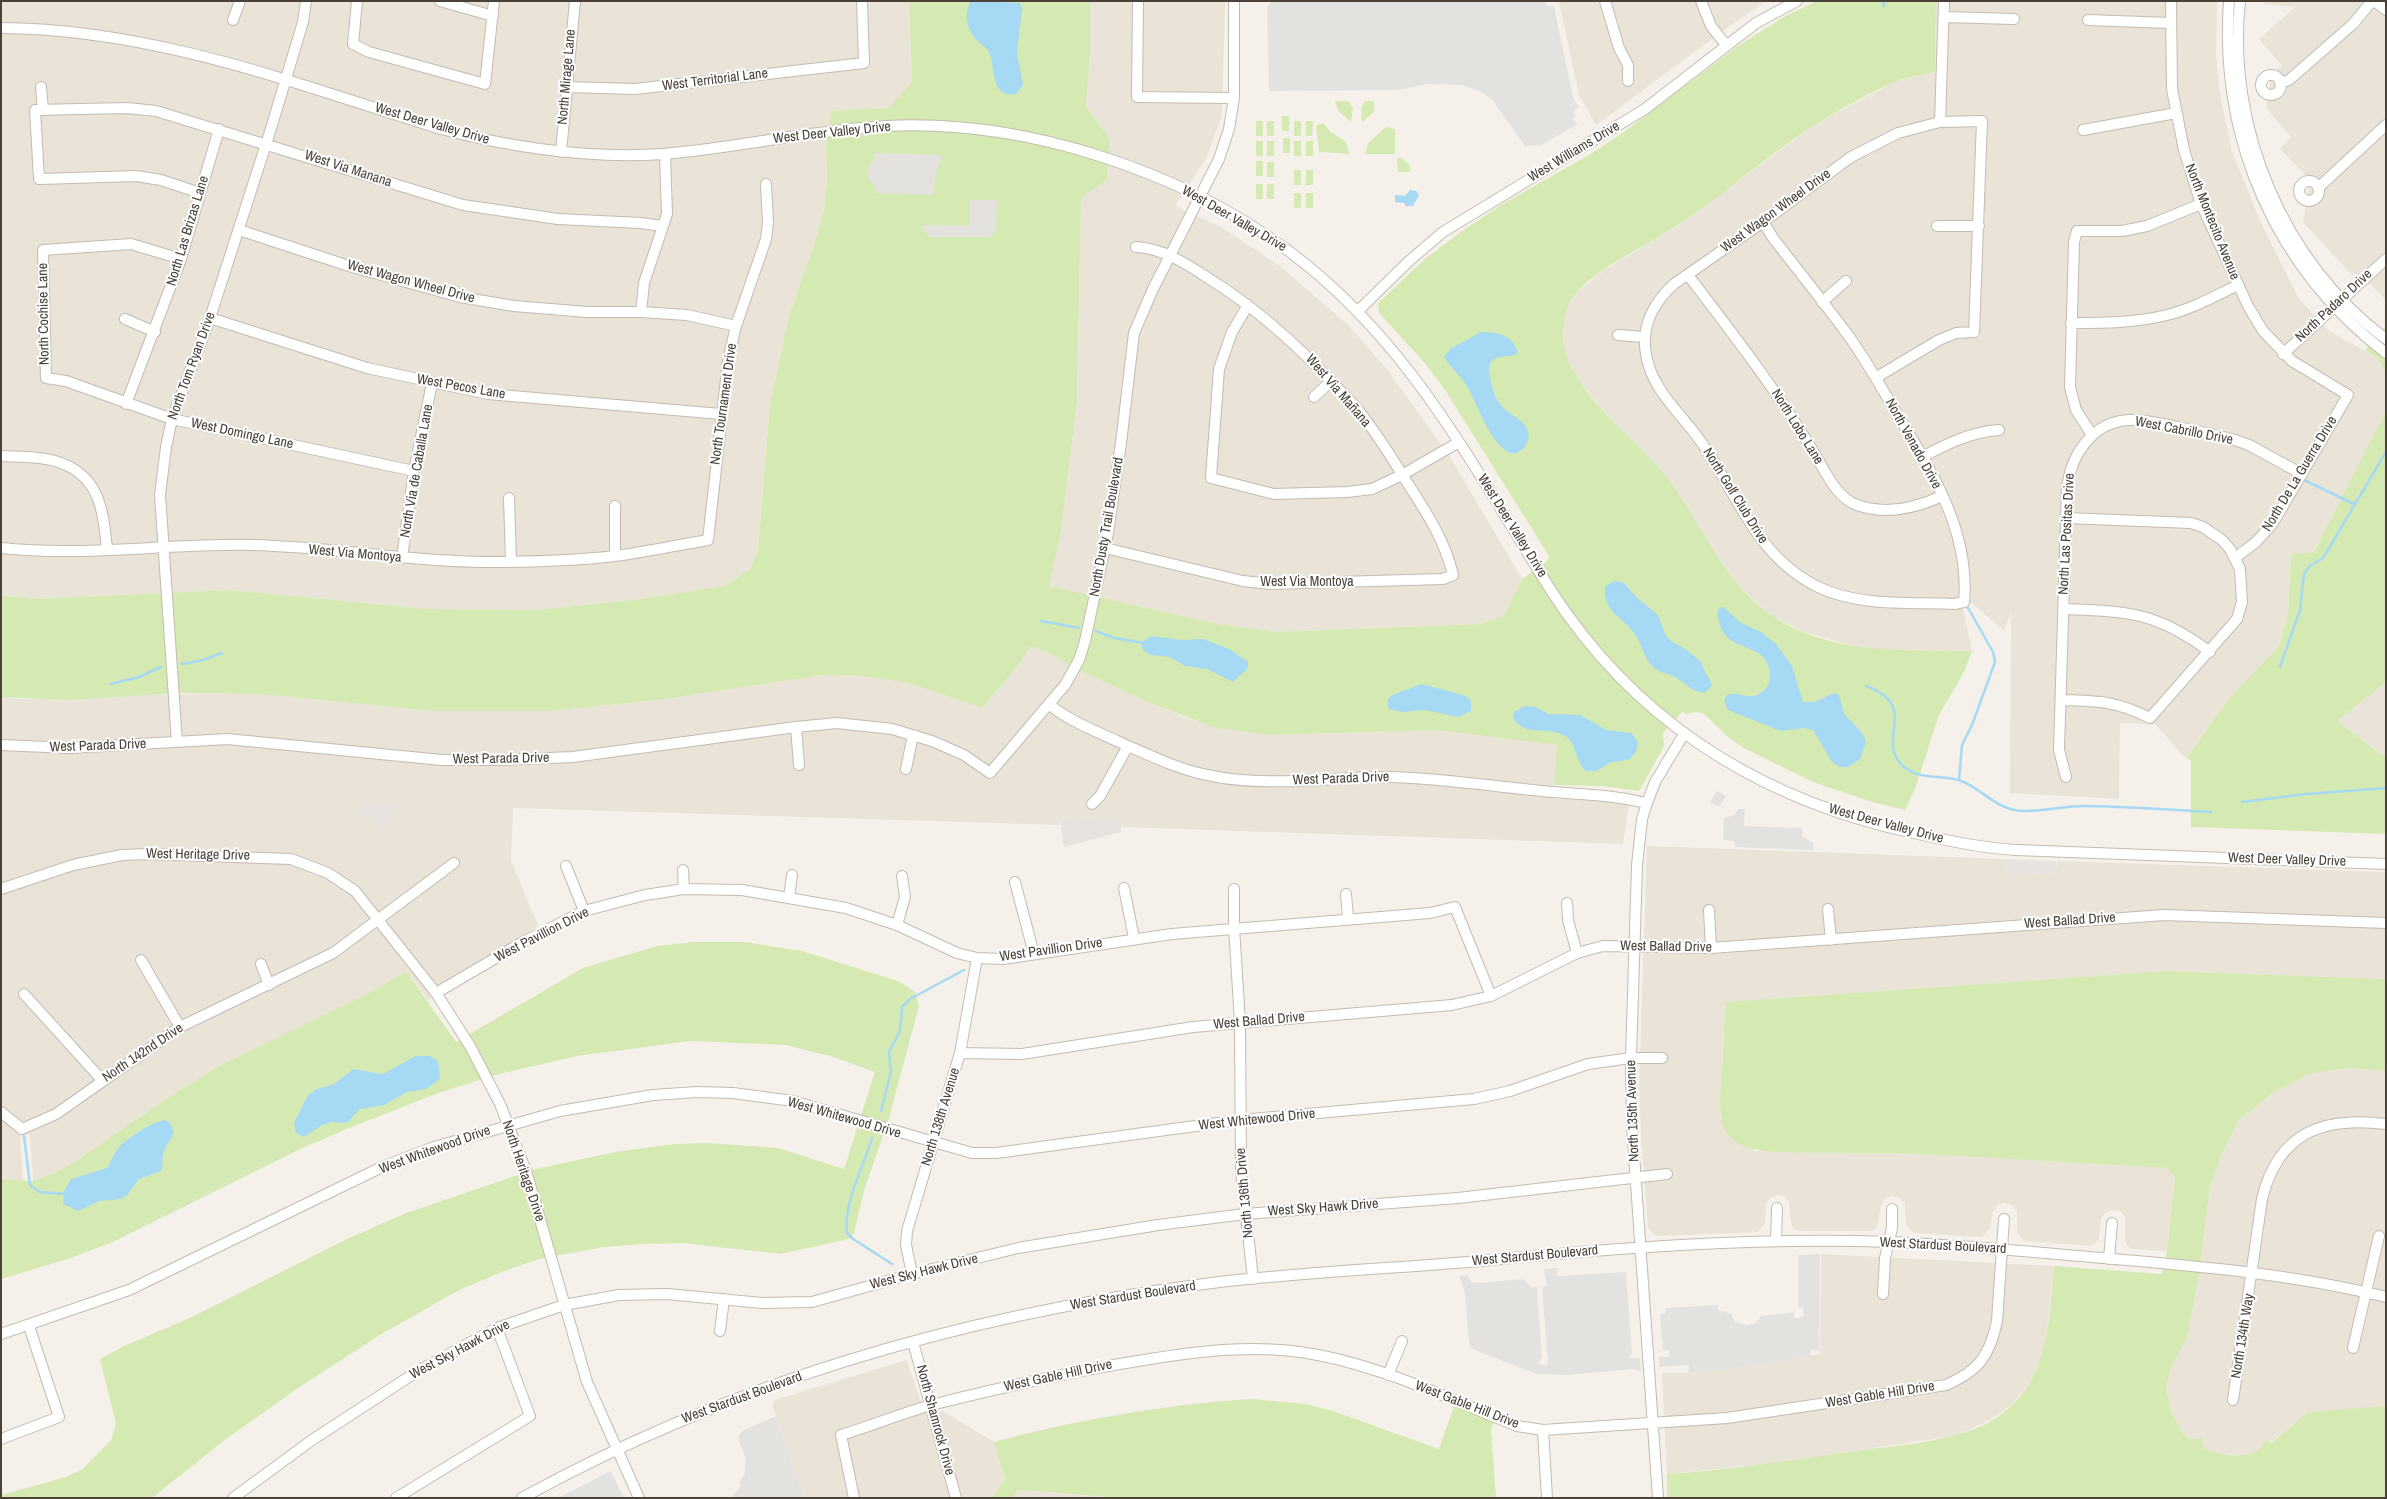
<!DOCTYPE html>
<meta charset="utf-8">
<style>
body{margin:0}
#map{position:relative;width:2387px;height:1499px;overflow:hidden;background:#f5f1ea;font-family:"Archivo Narrow",sans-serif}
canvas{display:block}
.frame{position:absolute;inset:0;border:2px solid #4a4238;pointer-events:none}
</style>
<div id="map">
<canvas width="2387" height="1499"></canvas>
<div class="frame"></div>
</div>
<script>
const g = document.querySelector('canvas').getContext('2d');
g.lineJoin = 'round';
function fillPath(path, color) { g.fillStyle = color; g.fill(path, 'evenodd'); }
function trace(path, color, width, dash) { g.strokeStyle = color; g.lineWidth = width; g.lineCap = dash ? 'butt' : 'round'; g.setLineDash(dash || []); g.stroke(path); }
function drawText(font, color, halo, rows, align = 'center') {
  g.font = font + ' "Archivo Narrow",sans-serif'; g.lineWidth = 4; g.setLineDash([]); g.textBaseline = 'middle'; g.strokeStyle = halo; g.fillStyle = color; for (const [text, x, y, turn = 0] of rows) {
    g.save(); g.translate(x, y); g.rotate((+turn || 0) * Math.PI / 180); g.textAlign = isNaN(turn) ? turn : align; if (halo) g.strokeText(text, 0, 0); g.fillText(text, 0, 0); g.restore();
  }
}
const residential = new Path2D(`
 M1,1H909L912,82L888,108L831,112L826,144L827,181L824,208L816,239L789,316L770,403L758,550L750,569L724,586L633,600L534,610L427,609L229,590L34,599L1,595Z
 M1090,1H1225L1222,115L1208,155L1175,206L1221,227L1280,266L1347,324L1386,368L1449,455L1522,579L1504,616L1479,624L1273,632L1213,623L1048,586L1061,532L1077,401L1081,197L1107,180L1110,139L1086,107L1090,54Z
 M1559,1H1767L1731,25L1596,125L1579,95Z
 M1936,1H2217L2216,53L2220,96L2232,151L2261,223L2299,299L2328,330L2377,358L2386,372V411L2327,527L2313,552L2291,554L2288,613L2279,646L2227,701L2186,759L2155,724L2120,723L2119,799L2010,793L2011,613L2004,631L1972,603L1963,608L1972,651L1880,649L1850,645L1804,632L1774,617L1752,599L1728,575L1686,509L1576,378L1564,351L1563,325L1567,307L1576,293L1604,270L1679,225L1814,125L1896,81L1935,72Z
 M2264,1H2386V300L2372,286L2351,274L2303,222L2310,180L2280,149L2291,137L2266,108L2272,73L2282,66L2259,39L2295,7L2264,4Z
 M1031,646L1047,652L1111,685L1188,719L1271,735L1436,730L1557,745L1553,799L1607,801L1629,805L1623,844L1121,827V821L1107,818L1074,817L1060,819V825L513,808L511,860L538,926L428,1000L406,971L373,991L217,1067L167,1098L73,1163L54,1173L33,1181L30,1134H20L23,1182L1,1179V697L22,699L212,693L270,695L433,711H550L657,700L824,675L861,676L908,683L982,708L1017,667ZM402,805L384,829L357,812Z
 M2386,682V755L2380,754L2337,721Z
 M1647,846L2005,859L2006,876L2056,872L2057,861L2386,872V979L2165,971L1725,1002L1720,1118L1754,1151L1922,1154L2166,1168L2175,1177L2167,1251L2132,1249L2127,1246L2125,1241V1217L2121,1212L2113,1210L2105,1213L2101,1219L2099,1238L2096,1243L2090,1246L2024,1241L2017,1233V1212L2012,1205L2005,1203L1997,1205L1993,1212L1990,1229L1982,1237L1914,1233L1906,1225L1905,1204L1900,1198L1892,1196L1884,1200L1881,1206L1877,1228L1873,1231H1800L1794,1229L1791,1223L1789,1202L1784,1196L1777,1195L1770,1198L1766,1204L1765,1223L1758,1232L1659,1236L1653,1234L1648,1227L1641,1137L1639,1088Z
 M2348,1068L2386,1071V1407L2308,1412L2269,1444L2255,1452L2243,1455L2217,1454L2204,1449L2197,1440H2190L2182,1433L2172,1413L2166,1388L2170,1369L2177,1354L2199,1274L2210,1187L2221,1153L2240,1119L2273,1093L2309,1074Z
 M1821,1254L2054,1266L2047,1331L2042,1357L2029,1385L2010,1406L1989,1421L1954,1436L1766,1464L1667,1474L1662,1373H1688L1752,1366L1820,1354Z
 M906,1360L926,1415L943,1411L994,1442L1005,1479L992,1498H804L772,1404L775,1400Z
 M1018,1490L1065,1494L1122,1498H1013Z`);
const industrial = new Path2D(`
 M357,804H371L402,805L384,829L357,812Z
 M1074,817L1107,818L1121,821V832L1064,847L1060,819Z
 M2005,859L2056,861L2057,872L2006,876Z`);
const green = new Path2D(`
 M909,1H1090V54L1086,107L1110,139L1107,180L1081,198L1077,401L1061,532L1049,586L1213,623L1273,632L1479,624L1504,616L1522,579L1547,561L1549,556L1445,390L1424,362L1379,313L1378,303L1425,259L1461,232L1501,205L1594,152L1624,132L1738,46L1782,18L1817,1H1936L1935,72C1922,75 1907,77 1895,82C1874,90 1854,102 1835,113C1779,144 1733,189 1679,224C1646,247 1604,263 1576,293C1569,301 1566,311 1564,321C1552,378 1626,429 1659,468C1710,528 1720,597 1803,632C1855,654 1916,649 1972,651L1964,672L1939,715L1915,789L1905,810L1872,802L1813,782L1744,748L1728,737L1704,714L1696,712L1686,714L1682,712L1663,733L1664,746L1639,791L1601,786L1554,785L1557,745L1436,730L1271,735L1216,728L1150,703L1081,671L1047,652L1031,646L1017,667L982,708L908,683L861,676L824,675L657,700L550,711H433L270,695L212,693H180L69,700L1,697V595L34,599L229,590L427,609L534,610L633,600L724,586L750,569L758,550L770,403L789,316L816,239L824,208L827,181L826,144L831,111L888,108L912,82Z
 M1335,101H1348L1353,108L1351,122L1338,111Z
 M1365,101H1374V112L1362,122L1361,107Z
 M1282,116H1289V131H1282Z
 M1256,121H1263V136H1256Z
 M1267,121H1274V136H1267Z
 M1294,121H1301V136H1294Z
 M1306,121H1313L1312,136H1306Z
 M1323,123L1331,132L1345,141L1350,154L1319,152L1316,126Z
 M1386,127L1395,129V154H1365L1368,143Z
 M1283,138H1290V153H1283Z
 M1256,141H1263V156H1256Z
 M1267,141H1274V156H1267Z
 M1294,141H1301V156H1294Z
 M1306,141H1313V156H1306Z
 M1397,158H1401L1409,164L1410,172H1398Z
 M1256,161H1263V176H1256Z
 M1267,162H1274V177H1267Z
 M1294,170H1301V185H1294Z
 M1306,170H1313V185H1306Z
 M1256,184H1263V199H1256Z
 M1267,184H1274V199H1267Z
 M1294,193H1301V208H1294Z
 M1306,193H1313V208H1306Z
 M2386,326V372L2377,358L2365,350Z
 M2386,411V682L2337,721L2380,754L2386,755V834L2191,827V760L2186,759L2227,701L2279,646L2288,613L2291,554L2314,552Z
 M693,942H745L802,951L898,981L915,992L919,1006L889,1118L864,1191L854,1233L848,1239L781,1254L682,1243L643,1244L604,1247L539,1259L504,1271L459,1290L380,1335L298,1388L226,1439L152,1498H1V1495L66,1477L83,1469L111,1440L116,1424L100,1359L122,1347L192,1317L347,1239L406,1213L536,1169L615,1152L674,1144L707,1143L778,1148L844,1169L875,1072L830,1056L785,1045L690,1041L577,1056L499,1074L441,1092L349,1128L298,1150L115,1241L71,1258L1,1279V1179L33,1181L54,1173L73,1163L167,1098L217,1067L373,991L406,971L456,1042L583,968L657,946Z
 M2165,971L2386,979V1071L2348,1068L2309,1074L2273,1093L2240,1119L2222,1153L2210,1187L2199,1274L2187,1338L2170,1369L2166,1388L2172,1413L2182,1433L2190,1440L2202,1438L2204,1449C2223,1456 2258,1463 2266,1438L2270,1444L2308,1412L2386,1406V1498H1667V1474C1727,1470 1787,1461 1847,1452C1889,1446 1935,1444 1974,1429C1995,1422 2018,1403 2029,1384C2050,1349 2050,1305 2054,1266L2162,1274L2167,1251L2175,1177L2166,1168L1922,1154L1774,1152C1712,1148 1719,1117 1722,1068C1724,1046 1724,1024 1725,1002Z
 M1251,1399L1306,1404L1333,1411L1439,1449L1454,1406L1494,1421L1491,1429L1496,1498H1122L1018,1490L1013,1498H992L1005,1479L994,1442C1075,1420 1168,1404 1251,1399Z`);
const parking = new Path2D(`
 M1273,1H1545L1547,6H1554L1573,98L1579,107L1574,111L1575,116L1572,120L1578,124L1541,145L1525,146L1493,101L1482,92L1461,85L1427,84L1399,90L1269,91L1267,7Z
 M875,153L940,155L941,160L936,171L933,195L875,193V187L868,179L869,166L875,159Z
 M970,200H997L996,230L990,237H928L929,234L923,232V225L969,226Z
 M1717,791L1726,796L1719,807L1710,802Z
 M1739,809H1745L1744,826L1802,828V836L1813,843V850L1735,847V841L1723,840L1724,818L1734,815Z
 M1820,1254L1819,1351L1811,1350L1810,1356L1752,1366L1688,1373L1689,1365L1659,1367V1357H1669V1350H1663L1660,1314H1665L1666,1308L1718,1305V1310L1731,1314L1735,1322L1747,1325L1757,1323L1761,1316L1794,1312V1318H1800L1804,1315L1803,1308L1798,1307V1255Z
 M1558,1268L1556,1275L1559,1276L1626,1272L1632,1353L1628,1358H1640L1641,1371L1633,1369L1568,1375L1537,1374L1472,1349L1469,1344L1465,1293L1459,1276L1468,1275L1471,1282L1477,1283L1524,1279L1532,1288L1537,1286L1542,1358L1537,1363L1545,1366L1548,1362L1542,1289L1547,1285L1544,1269Z
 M776,1416L804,1498H731L741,1486L739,1483L745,1473L746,1459L738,1438L742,1431Z
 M611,1471L624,1498H558Z`);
const water = new Path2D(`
 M971,1L1020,3L1022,9L1017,53L1023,85L1016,94C990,99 996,68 989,52C987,47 981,45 978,41C967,30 963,15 971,1Z
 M1410,190L1416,191L1419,195L1413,206H1405V203L1395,202V195L1405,196Z
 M1481,332C1497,332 1514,335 1518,353C1511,358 1500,354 1493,360C1487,365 1489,372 1490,378C1492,387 1494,396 1500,404C1509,416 1536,424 1527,442C1524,449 1520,452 1513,454C1490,446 1479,407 1468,388C1462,377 1451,369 1444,357L1450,349Z
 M1614,581L1623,582L1637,598L1658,615L1666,636L1672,642L1684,648L1700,661L1712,685L1705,693C1688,691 1686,682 1673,676C1665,673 1658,672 1652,666C1644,658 1642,645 1636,636C1625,618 1602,612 1605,587Z
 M1723,607L1740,622L1761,632L1776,644L1792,666L1803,702H1815L1834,693L1839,695L1844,714L1863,734L1866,742L1860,759L1848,767H1840L1832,762L1813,730L1803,728L1781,731L1728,710L1724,701L1727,695C1737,691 1746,699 1757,695C1764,692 1770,685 1770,678C1771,648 1744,651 1728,638C1721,632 1719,622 1717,614L1719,608Z
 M1151,636L1181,640L1203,639L1231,650L1248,662L1247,669L1233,682L1207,669L1185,666L1170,657L1150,655L1143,650L1141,643Z
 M1422,684L1466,696L1471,701V711L1458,717L1424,710L1402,712L1389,709L1387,701L1392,695Z
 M1525,706L1535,707L1549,714L1580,715L1606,730L1631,733L1638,742L1636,752L1630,759L1609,763L1597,771H1586C1575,762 1577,741 1563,735C1546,726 1524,737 1513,718L1514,712Z
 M416,1056H430L438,1061L440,1079L426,1089L407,1092L384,1105L360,1109L347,1123L331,1122L322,1125L304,1137L296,1133L294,1123L308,1095L317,1089L334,1084L353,1069L383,1074Z
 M166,1120C180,1132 170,1138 164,1151C161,1158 164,1165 161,1171L139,1179L127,1195L121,1199L99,1201L78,1211L63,1204L64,1191L71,1179L107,1168C112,1162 113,1154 119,1147C126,1139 155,1120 166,1120Z`);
const stream = new Path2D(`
 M1883,1L1884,6
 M2304,480L2354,504
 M1041,621L1079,628
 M1096,631L1114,638L1143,643
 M182,664L203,660L222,653
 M2280,667L2300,610L2304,574L2311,565L2323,558L2328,550L2386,452
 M110,684L139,677L161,667
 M1866,686C1922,707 1874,739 1903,766C1919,781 1942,774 1961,781C1980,788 1994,806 2014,810C2031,814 2064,806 2082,806C2125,806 2168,810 2211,812
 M1959,780L1962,745L1972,725L1995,662L1993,652L1967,606
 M2242,802L2306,794L2386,788
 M881,1111L891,1072L889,1052L900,1031L902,1007L910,999L964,970
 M24,1136L30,1185L40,1192L64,1194
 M872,1138C864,1167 843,1202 847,1233L853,1239L892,1264`);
const minor = new Path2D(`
 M357,1L353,44L369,52L485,84L494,1
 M440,1L493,16
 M1138,1L1137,97L1234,98
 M1605,1L1619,48L1628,65V81
 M1701,1L1711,26L1726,45
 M2171,1L2172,89L2184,150L2201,204L2248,306L2263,331L2292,361L2348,395L2273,523L2256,542L2235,558
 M2229,1C2219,139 2276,269 2386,353
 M2240,1C2226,127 2284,264 2386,339
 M2374,1L2386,10
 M1944,17L2014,19
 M233,20L240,1
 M2088,20L2170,23
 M1,28C155,29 296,84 441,129C514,148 588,159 663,154C738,148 811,130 886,126C1024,119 1180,170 1290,252C1385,323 1447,419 1507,519C1527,551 1545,583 1567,614C1652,733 1773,803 1914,833C1948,841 1981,848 2016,850L2386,864
 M2261 85a10 10 0 1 1 20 0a10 10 0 1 1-20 0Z
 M2280,83L2289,80L2353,24L2372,1
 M41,87L43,110
 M566,87L635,89L864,63L862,1
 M1940,122L1944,1
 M2083,130L2176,113
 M561,152L575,1
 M2299 191a10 10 0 1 1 20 0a10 10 0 1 1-20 0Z
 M2318,188L2386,125
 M200,193L161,180L136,176L39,179L35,110L127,108L156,111L463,205L558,219L641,223L662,226
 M1763,222L1773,238C1797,269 1822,300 1845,331C1866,359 1882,389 1900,419C1934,475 1970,533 1964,602L1954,604C1909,602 1858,607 1816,586C1759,557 1739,500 1706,449C1686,417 1652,393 1646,354C1641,326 1654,302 1674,284L1763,222L1851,157L1898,133L1940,122L1982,121L1974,332L1956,333L1939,340L1877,377
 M1937,226H1979
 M239,230L349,266L460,297L514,306L587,312H641L687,315L736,326
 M181,259L131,244L43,250L46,378L66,381L172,419L414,471
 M1688,275C1733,334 1778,392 1816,456C1826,473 1837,498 1857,505C1885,515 1916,508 1942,496
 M1822,302L1846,281
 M1248,305L1232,332L1219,369L1211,478L1274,494L1347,492L1372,489L1402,475L1459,442
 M1358,311L1409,261L1443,232L1645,109L1756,23L1797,1
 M641,312L644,283L667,214L665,154
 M210,318L367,368L488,394L721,414
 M125,319L155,332
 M2071,323C2104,323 2135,323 2167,315C2192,309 2215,296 2238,285
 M1618,335L1644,337
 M2283,354L2386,259
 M1314,397L1331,381
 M126,404L181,259L219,129
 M2092,435L2076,410L2070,387L2074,242L2077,231H2122L2147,226L2201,204
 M1,456C19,457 38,456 55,461C100,474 103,510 107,549
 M1924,456C1949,443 1971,432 1999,430
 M509,498L511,562
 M615,506V556
 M1,548C85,557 170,543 254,545C331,547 406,561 483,562C527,562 572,561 615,556C646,552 677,545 708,540L728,361L736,326L766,239L768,223L766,184
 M1105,548L1243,581L1270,584L1443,579L1453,575C1445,541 1428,515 1410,487C1394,461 1378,435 1359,411C1351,401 1341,392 1333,383C1295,343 1255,307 1208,278C1187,264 1162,248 1136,247
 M402,558L414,471L432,383
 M2063,609C2128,611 2157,612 2210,652
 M2061,700C2098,701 2116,701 2150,718L2237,619L2242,602L2240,569L2230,549L2222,540L2203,527L2191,523L2067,518
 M1050,705C1071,722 1094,730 1119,742C1147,754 1177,769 1207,775C1267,788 1328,777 1388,777C1440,778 1490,786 1542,791C1579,795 1610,794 1647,803
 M796,727L799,765
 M177,742L160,495L166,447L172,419L210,318L269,135L303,22L306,1
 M1,745L70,748L227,739L442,760H499L573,757L796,727L837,723L892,729L932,741L964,755L990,773L1065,685L1079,660L1085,641L1108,533L1121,443L1134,333L1153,289L1219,159L1229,129L1234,98V1
 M906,769L913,735
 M2066,777L2059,750L2067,488C2071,455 2092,422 2129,420C2145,419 2162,424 2178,427C2197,431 2216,435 2235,440L2249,445L2302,474
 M1092,804L1100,796L1128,746
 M566,866L584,911
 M683,870L684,889
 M1015,882L1034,954
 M1124,888L1134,938
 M1,889L73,865L122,855L147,854L291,859L328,873L355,891L436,993L470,1046L500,1104L526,1171L587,1382L639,1498
 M1234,889V927L1240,1022L1241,1170L1253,1279
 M1346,894L1348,918
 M789,898L792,875
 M1567,903L1568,920L1577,953
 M1828,909L1831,940
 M1709,910L1711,948
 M897,925L905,897L902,876
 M141,960L180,1027
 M261,964L269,985
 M436,993L523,942L584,911L645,895L684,889L742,890L846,908L897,925L957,953L977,958L1003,959L1172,934L1430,913L1455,907L1491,996
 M24,994L102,1080
 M960,1053L1022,1054L1193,1027L1452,1005L1491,996L1577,953L1603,946L1711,948L2164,915L2386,923
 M1,1112L22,1129L56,1114L180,1027L333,953L454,863
 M1776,1241L1777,1208
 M2109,1259L2112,1223
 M912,1274L906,1245L907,1231L960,1053L977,958
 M1883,1294L1885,1258L1892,1228V1209
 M720,1331L724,1299
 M1,1334L129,1290L382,1167L431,1148L560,1111L653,1095L697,1092L733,1093L793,1101L972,1153H996L1240,1120L1474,1099L1510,1091L1588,1064L1631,1058H1662
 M913,1342L956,1498
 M2353,1348L2379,1236
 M1388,1375L1402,1341
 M2233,1400L2262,1199C2278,1133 2322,1116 2386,1124
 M1543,1430L1547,1498
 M1,1439L59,1417L29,1326
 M233,1498L312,1440L418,1371L497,1328L564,1305L619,1295L667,1294L762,1303L812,1302L912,1274L1018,1248L1158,1225L1245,1214L1458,1198L1667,1174
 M396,1498L530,1416L497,1328
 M522,1498C732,1382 966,1315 1204,1284C1296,1272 1388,1269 1480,1261C1617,1248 1754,1237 1891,1242C1962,1245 2032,1252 2102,1258C2197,1266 2293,1274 2386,1297
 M854,1498L841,1435C871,1426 900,1414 931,1405C999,1388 1068,1372 1138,1361C1198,1351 1258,1343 1318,1355C1386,1368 1452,1400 1517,1426L1543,1430L1727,1418L1946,1385C1979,1371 1990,1355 1997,1321L2004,1219
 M1658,1498L1632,1126L1631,1058L1637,865L1642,819L1647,803L1655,782L1684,734`);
const streetNames = [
 ["North Mirage Lane",567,77,-85],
 ["West Territorial Lane",715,80,-7],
 ["West Deer Valley Drive",432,124,16],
 ["West Deer Valley Drive",832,133,-6],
 ["West Williams Drive",1574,152,-31],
 ["West Via Manana",348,169,18],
 ["West Wagon Wheel Drive",1776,211,-36],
 ["West Deer Valley Drive",1234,219,30],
 ["North Montecito Avenue",2212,222,68],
 ["North Las Brizas Lane",188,231,-73],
 ["West Wagon Wheel Drive",411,282,15],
 ["North Padaro Drive",2334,306,-43],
 ["North Cochise Lane",44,314,-91],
 ["North Tom Ryan Drive",192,366,-70],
 ["West Pecos Lane",461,387,10],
 ["West Via Mañana",1338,391,49],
 ["North Tournament Drive",724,404,-82],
 ["North Lobo Lane",1797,427,58],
 ["West Cabrillo Drive",2184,431,11],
 ["West Domingo Lane",242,434,12],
 ["North Venado Drive",1913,444,61],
 ["North Via de Caballa Lane",417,471,-80],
 ["North De La Guerra Drive",2300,474,-59],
 ["North Golf Club Drive",1735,496,58],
 ["West Deer Valley Drive",1512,526,58],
 ["North Dusty Trail Boulevard",1107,527,-80],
 ["North Las Positas Drive",2067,534,-87],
 ["West Via Montoya",355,554,5],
 ["West Via Montoya",1307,582],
 ["West Parada Drive",98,746,-2],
 ["West Parada Drive",501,759,-1],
 ["West Parada Drive",1341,779,-2],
 ["West Deer Valley Drive",1886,824,15],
 ["West Heritage Drive",198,855,1],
 ["West Deer Valley Drive",2287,860,2],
 ["West Ballad Drive",2070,921,-4],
 ["West Pavillion Drive",542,935,-27],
 ["West Ballad Drive",1666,947,1],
 ["West Pavillion Drive",1051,950,-8],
 ["West Ballad Drive",1259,1021,-5],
 ["North 142nd Drive",143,1053,-34],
 ["North 135th Avenue",1633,1111,-92],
 ["North 138th Avenue",941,1117,-73],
 ["West Whitewood Drive",844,1118,16],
 ["West Whitewood Drive",1257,1120,-6],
 ["West Whitewood Drive",435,1150,-20],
 ["North Heritage Drive",523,1171,71],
 ["North 136th Drive",1245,1193,-95],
 ["West Sky Hawk Drive",1323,1208,-4],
 ["West Stardust Boulevard",1943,1246,3],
 ["West Stardust Boulevard",1535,1256,-5],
 ["West Sky Hawk Drive",924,1272,-14],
 ["West Stardust Boulevard",1133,1296,-9],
 ["North 134th Way",2243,1336,-81],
 ["West Sky Hawk Drive",460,1350,-28],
 ["West Gable Hill Drive",1058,1376,-12],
 ["West Gable Hill Drive",1880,1395,-9],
 ["West Stardust Boulevard",742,1398,-20],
 ["West Gable Hill Drive",1467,1405,21],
 ["North Shamrock Drive",935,1420,75]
];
fillPath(residential, '#eae3d8');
fillPath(industrial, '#e8e3df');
fillPath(green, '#d5eab2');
fillPath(parking, '#e4e2df');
fillPath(water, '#a6d9f3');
trace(stream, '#a6d9f3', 2.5);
trace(minor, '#c4bbaf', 12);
trace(minor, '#fff', 10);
drawText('14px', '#4a4238', '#fff', streetNames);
</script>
